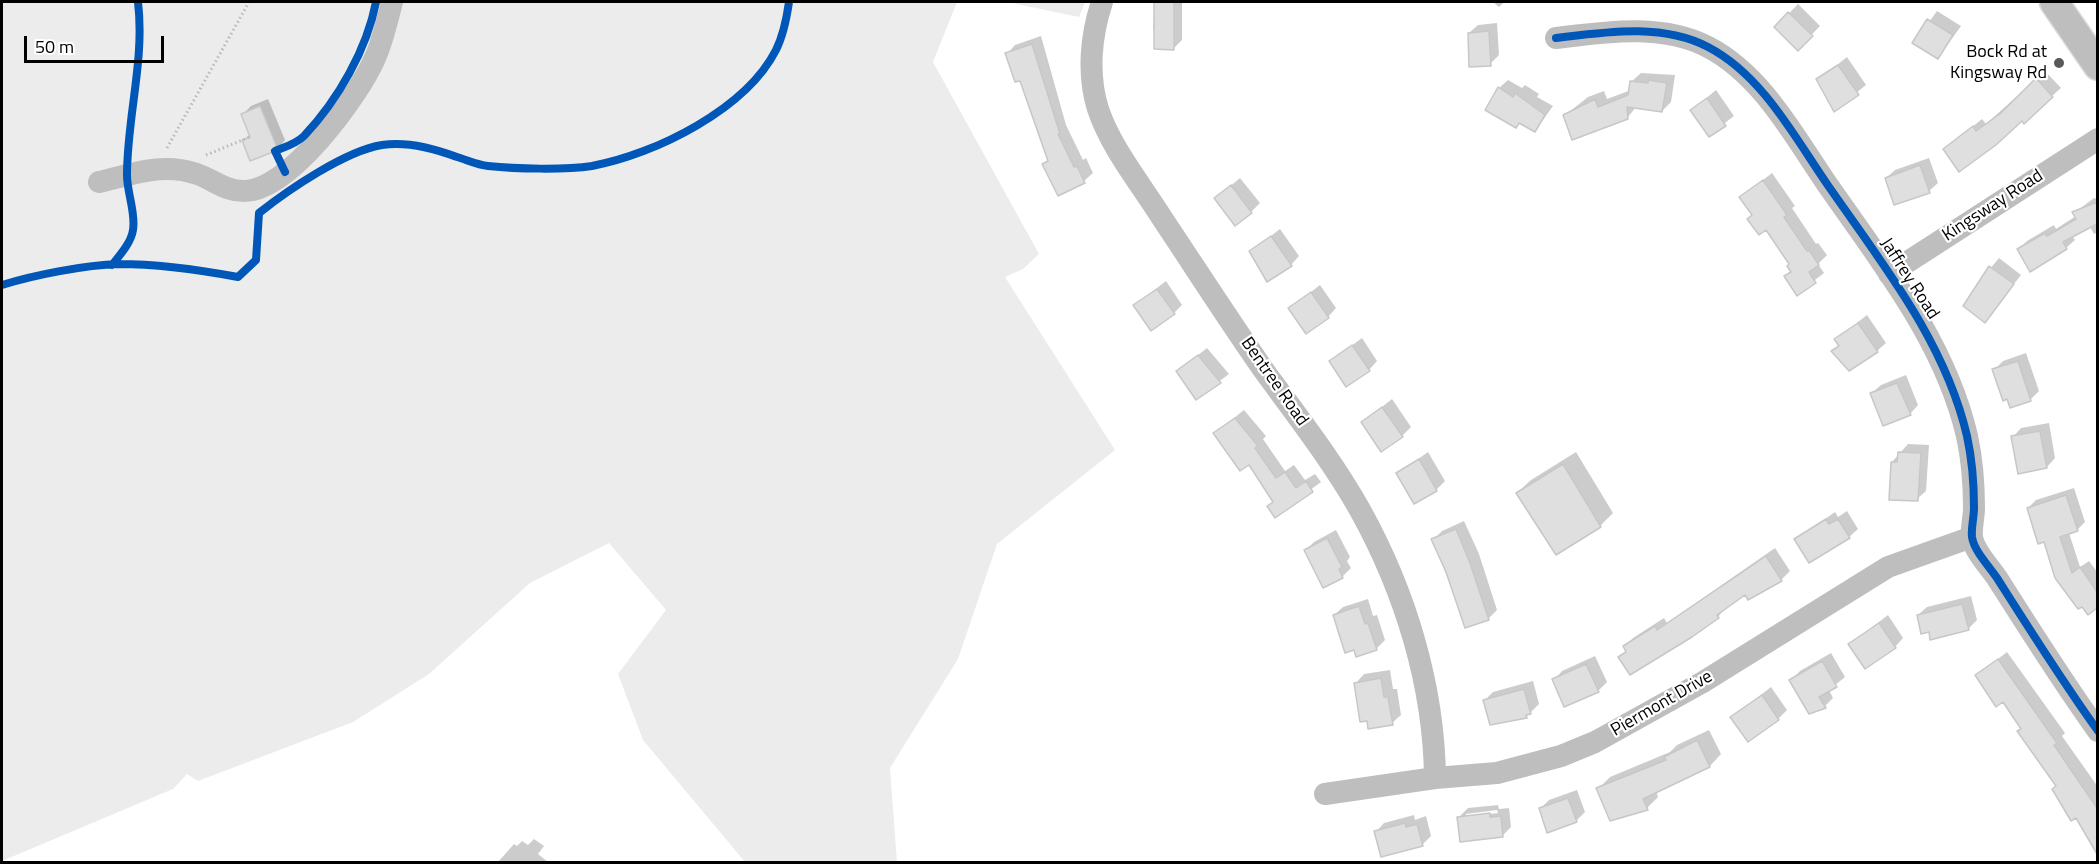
<!DOCTYPE html>
<style>
body{margin:0}
#map{position:relative;width:2099px;height:864px;overflow:hidden;background:#fff;font-family:"Titillium Web",sans-serif}
canvas{display:block}
.frame{position:absolute;inset:0;border:3px solid #000;pointer-events:none}
.scale{position:absolute;left:24px;top:36px;width:140px;height:27px;box-sizing:border-box;border:3px solid #000;border-top:0;padding-left:8px;font-size:18px;line-height:21px;white-space:nowrap;color:#000;-webkit-text-stroke:4px #fff;paint-order:stroke}
</style>
<div id="map">
<canvas width="2099" height="864"></canvas>
<div class="frame"></div>
<div class="scale">50 m</div>
</div>
<script>
const g = document.querySelector('canvas').getContext('2d');
g.lineJoin = 'round';
function fillPath(path, color) { g.fillStyle = color; g.fill(path, 'evenodd'); }
function trace(path, color, width, dash) { g.strokeStyle = color; g.lineWidth = width; g.lineCap = dash ? 'butt' : 'round'; g.setLineDash(dash || []); g.stroke(path); }
function drawText(font, color, halo, rows, align = 'center') {
  g.font = font + ' "Titillium Web",sans-serif'; g.lineWidth = 4.5; g.setLineDash([]); g.textBaseline = 'middle'; g.strokeStyle = halo; g.fillStyle = color; for (const [text, x, y, turn = 0] of rows) {
    g.save(); g.translate(x, y); g.rotate((+turn || 0) * Math.PI / 180); g.textAlign = isNaN(turn) ? turn : align; if (halo) g.strokeText(text, 0, 0); g.fillText(text, 0, 0); g.restore();
  }
}
const green = new Path2D(`
 M2,2H957L933,62L1039,254L1023,269L1005,277L1115,450L997,544L958,659L890,768L897,862H745L643,740L618,674L666,610L609,543L530,583L429,674L353,722L198,781L187,774L173,789L2,861Z
 M1007,2H1085L1079,17Z`);
const shadow = new Path2D(`
 M1155,2H1182V40L1173,49L1157,29H1153Z
 M1493,2H1504L1499,7Z
 M1798,4L1820,26L1798,49L1776,27Z
 M1937,11L1961,26L1938,58L1914,43Z
 M1497,23L1499,55L1490,64L1469,33L1478,25Z
 M1041,36L1066,125L1083,160L1086,158L1093,173L1084,181L1059,194L1044,164L1049,159L1020,79L1007,54L1015,45Z
 M1847,57L1866,85L1835,110L1818,80Z
 M2045,71L2061,88L2052,96L2022,119L1945,149L1982,119L1986,124Z
 M1641,73L1675,75L1671,102L1662,111L1636,107L1628,117L1564,116L1588,97L1604,91L1607,99L1631,90L1632,81Z
 M1508,80L1522,88L1525,85L1539,94L1537,97L1553,106L1535,131L1520,122L1499,88Z
 M1716,90L1734,116L1709,135L1692,110Z
 M268,99L285,140L277,149L244,141L250,134L242,115L251,106Z
 M1929,158L1938,183L1929,191L1886,178L1895,170Z
 M1772,173L1795,206L1792,208L1816,244L1818,243L1827,255L1818,264L1824,273L1798,293L1786,277L1792,271L1791,264L1766,228L1741,197Z
 M1240,178L1260,203L1251,212L1216,198Z
 M2094,198L2098,199V232L2094,234L2090,227L2072,236L2075,240L2066,248L2018,250L2027,241L2054,225L2056,229L2076,216L2074,213Z
 M1280,229L1299,256L1291,265L1251,251Z
 M1999,258L2021,275L1985,321L1975,287Z
 M1166,281L1182,305L1174,313L1135,305Z
 M1320,285L1336,308L1328,317L1290,308Z
 M1867,315L1886,343L1877,351H1833L1840,345L1836,339Z
 M1362,338L1377,361L1369,370L1331,361Z
 M1207,348L1229,374L1197,398L1178,371Z
 M2026,353L2039,391L2030,400L1994,370L2003,361Z
 M1906,375L1918,405L1910,414L1872,393L1881,385Z
 M1392,399L1411,427L1402,436L1363,422Z
 M1244,410L1266,436L1263,439L1285,471L1294,465L1305,480L1315,474L1321,482L1275,516L1274,501L1249,463L1215,433Z
 M2049,423L2055,458L2047,467L2013,437L2021,428Z
 M1908,444L1929,445L1926,491L1917,499L1892,462Z
 M1428,452L1445,481L1436,490L1414,502L1397,474Z
 M1576,452L1613,513L1600,526L1517,493L1531,480Z
 M2074,488L2085,522L2077,530L2069,533L2080,567L2089,561L2098,573V606L2088,613L2028,508L2036,500Z
 M1847,511L1858,529L1849,537L1796,539L1835,512L1838,517Z
 M1464,521L1479,554L1497,610L1488,619L1466,626L1433,540L1442,531Z
 M1336,530L1350,557L1347,561L1351,568L1342,577L1306,550L1314,542Z
 M1775,548L1790,571L1781,580L1745,593L1726,607L1718,617L1620,657L1627,650L1625,647L1633,638L1664,618L1667,623Z
 M1971,596L1977,620L1968,629L1930,631L1918,615L1927,607Z
 M1368,599L1373,616L1377,615L1385,640L1376,649L1355,648L1334,615L1343,607Z
 M1888,615L1903,638L1895,647L1850,644Z
 M2007,652L2065,733L2062,736L2098,787V853L2022,728L2003,700L1977,675Z
 M1831,653L1845,677L1829,690L1833,698L1825,706L1791,680L1800,671Z
 M1595,656L1607,682L1598,691L1554,680L1562,671Z
 M1390,670L1393,689H1397L1401,715L1392,723L1356,683L1364,674Z
 M1533,681L1539,704L1526,717L1485,700L1493,692Z
 M1771,687L1787,710L1778,719L1732,717Z
 M1709,730L1721,754L1710,766L1656,791L1658,797L1647,808L1598,789L1610,777L1670,752L1677,745Z
 M1577,790L1585,812L1576,821L1540,809L1549,800Z
 M1498,805L1499,809L1509,808L1511,827L1502,836L1459,817L1468,808ZM1497,810L1498,813L1466,817V814Z
 M1414,815L1415,820L1426,816L1431,836L1423,844L1376,832L1384,823Z
 M534,839L544,846L538,854L548,862H498L514,844L517,846L522,841L528,845Z`);
const building = new Path2D(`
 M1154,2H1174V50L1154,49Z
 M1788,12L1813,36L1798,51L1774,27Z
 M1927,19L1953,35L1938,59L1912,43Z
 M1489,31L1491,66L1469,67L1468,33Z
 M1032,44L1060,134H1058L1074,167L1077,166L1085,183L1058,196L1042,164L1048,161L1020,81L1015,82L1005,53Z
 M1838,65L1859,95L1834,112L1816,79Z
 M2036,78L2053,97L2024,124L2022,121L1996,145L1959,172L1943,149L1973,126L1976,131L2001,113Z
 M1648,80L1667,83L1662,112L1627,107L1628,119L1572,140L1563,115L1595,99L1598,107L1628,95L1630,81L1648,83Z
 M1498,87L1513,97L1515,93L1545,115L1535,132L1519,123L1516,128L1485,110Z
 M1707,98L1726,126L1709,137L1690,110Z
 M260,106L278,150L250,161L242,140L250,137L241,114Z
 M1920,165L1930,193L1894,205L1885,178Z
 M1763,180L1787,215L1784,217L1807,251L1809,250L1819,265L1809,272L1816,283L1797,296L1784,276L1791,272L1787,266L1789,264L1766,230L1759,235L1747,219L1752,215L1739,197Z
 M1231,185L1252,213L1235,226L1214,198Z
 M2097,202V224L2063,242L2067,249L2030,272L2017,249L2045,233L2047,236L2076,219L2072,212Z
 M1271,236L1292,266L1267,282L1249,251Z
 M1989,266L2014,284L1985,323L1963,306Z
 M1157,289L1175,314L1151,331L1133,305Z
 M1311,292L1329,318L1306,334L1288,308Z
 M1858,323L1878,352L1849,371L1831,351L1839,346L1834,339Z
 M1352,345L1370,371L1346,387L1329,361Z
 M1198,355L1221,383L1196,400L1176,371Z
 M2018,361L2031,401L2010,408L2007,399L2003,401L1992,369Z
 M1897,383L1911,415L1883,426L1870,393Z
 M1382,407L1403,437L1381,452L1361,422Z
 M1235,418L1258,446L1255,448L1276,478L1285,472L1296,488L1306,481L1313,492L1275,518L1267,506L1273,502L1249,465L1240,471L1213,433Z
 M2040,431L2047,468L2018,474L2011,436Z
 M1898,452L1921,453L1918,501L1889,500L1891,462H1897Z
 M1419,459L1437,491L1414,504L1396,473Z
 M1563,464L1601,527L1556,555L1516,493Z
 M2066,495L2078,531L2060,537L2072,573L2080,567L2097,592V608L2088,615L2082,607L2078,609L2055,578L2044,542L2038,544L2027,508Z
 M1826,519L1829,524L1838,519L1850,538L1809,563L1794,539Z
 M1456,529L1470,563L1489,620L1465,628L1446,572L1431,539Z
 M1327,538L1342,567L1339,569L1343,578L1323,588L1304,550Z
 M1766,556L1782,581L1748,600L1745,595L1717,615L1719,618L1692,637L1630,675L1618,657L1626,652L1623,646L1655,626L1657,630Z
 M1962,604L1969,630L1930,640L1929,632L1921,634L1917,615Z
 M1359,606L1365,624L1368,623L1377,650L1356,657L1354,650L1345,653L1333,615Z
 M1879,623L1896,648L1865,669L1848,644Z
 M1998,659L2057,743L2054,745L2097,808V854L2076,818L2071,821L2052,789L2056,786L2017,731L2021,729L2003,702L1996,707L1975,675Z
 M1822,661L1837,687L1819,697L1826,708L1809,714L1789,680Z
 M1586,664L1599,692L1564,707L1552,679Z
 M1381,678L1384,697H1388L1393,725L1368,729L1367,721L1360,722L1354,683Z
 M1524,689L1531,714L1526,715L1527,718L1490,725L1483,700Z
 M1762,695L1779,720L1748,742L1730,717Z
 M1697,740L1710,767L1643,799L1648,810L1610,821L1596,788L1666,760L1664,757Z
 M1568,798L1577,822L1547,833L1539,808Z
 M1490,813V817L1501,816L1503,837L1460,842L1457,817Z
 M1405,823L1406,827L1417,824L1423,846L1381,857L1374,831Z`);
const path = new Path2D(`
 M167,148L249,2
 M206,155L250,137`);
const minor = new Path2D(`
 M1102,2C1091,35 1087,74 1098,109C1111,148 1140,183 1162,218C1196,269 1230,322 1265,372C1298,417 1333,462 1360,510C1405,591 1434,685 1435,778
 M1556,38C1606,32 1662,23 1708,47C1762,75 1794,136 1827,184C1881,262 1945,341 1967,436C1972,459 1974,484 1974,508C1974,517 1971,528 1972,537C1974,551 1989,566 1997,578C2030,630 2062,681 2098,731
 M99,182C133,174 163,162 197,174C214,180 225,191 244,191C289,191 358,97 375,58C383,40 387,21 392,2
 M1889,274L2098,139
 M1325,794L1435,778L1497,773L1561,756L1595,742L1703,682L1888,567L1972,537`);
const major = new Path2D(`
 M2054,2L2098,66`);
const cycleway = new Path2D(`
 M1556,38C1606,32 1662,23 1708,47C1762,75 1794,136 1827,184C1881,262 1945,341 1967,436C1972,459 1974,484 1974,508C1974,517 1971,528 1972,537C1974,551 1989,566 1997,578C2030,630 2062,681 2098,731
 M285,172L275,151C285,147 296,144 304,136C338,100 367,49 376,2
 M112,265C120,255 131,243 133,230C136,213 127,193 127,175C127,117 145,60 138,2
 M2,285C34,275 85,265 119,264C158,264 200,270 238,277L256,260L259,213C288,190 345,151 382,145C407,141 433,148 457,157C467,160 478,165 488,166C516,169 565,170 592,166C656,154 746,109 776,50C783,36 787,16 789,2`);
const markers = [
 [2059,63,6,"#595959"]
];
const poiNames = [
 ["Bock Rd at",2047,53],
 ["Kingsway Rd",2047,74]
];
const streetNames = [
 ["Kingsway Road",1993,206,-33],
 ["Jaffrey Road",1909,279,57],
 ["Bentree Road",1274,382,55],
 ["Piermont Drive",1662,704,-30]
];
fillPath(green, '#ececec');
fillPath(shadow, '#0003');
fillPath(building, '#dfdfdf');
trace(building, '#c7c7c7', 1.5);
trace(major, '#dbdbdb', 31);
trace(path, '#b9b9b9', 3, [1.5, 3]);
trace(minor, '#bebebe', 22);
trace(major, '#bebebe', 28);
trace(cycleway, '#0057b8', 8);
for (const [x, y, r, color] of markers) { const dot = new Path2D(); dot.arc(x, y, r, 0, 2 * Math.PI); g.fillStyle = color; g.fill(dot); trace(dot, '#fff', 2); }
drawText('18px', '#000', '#fff', poiNames, 'right');
drawText('18px', '#000', '#fff', streetNames);
</script>
